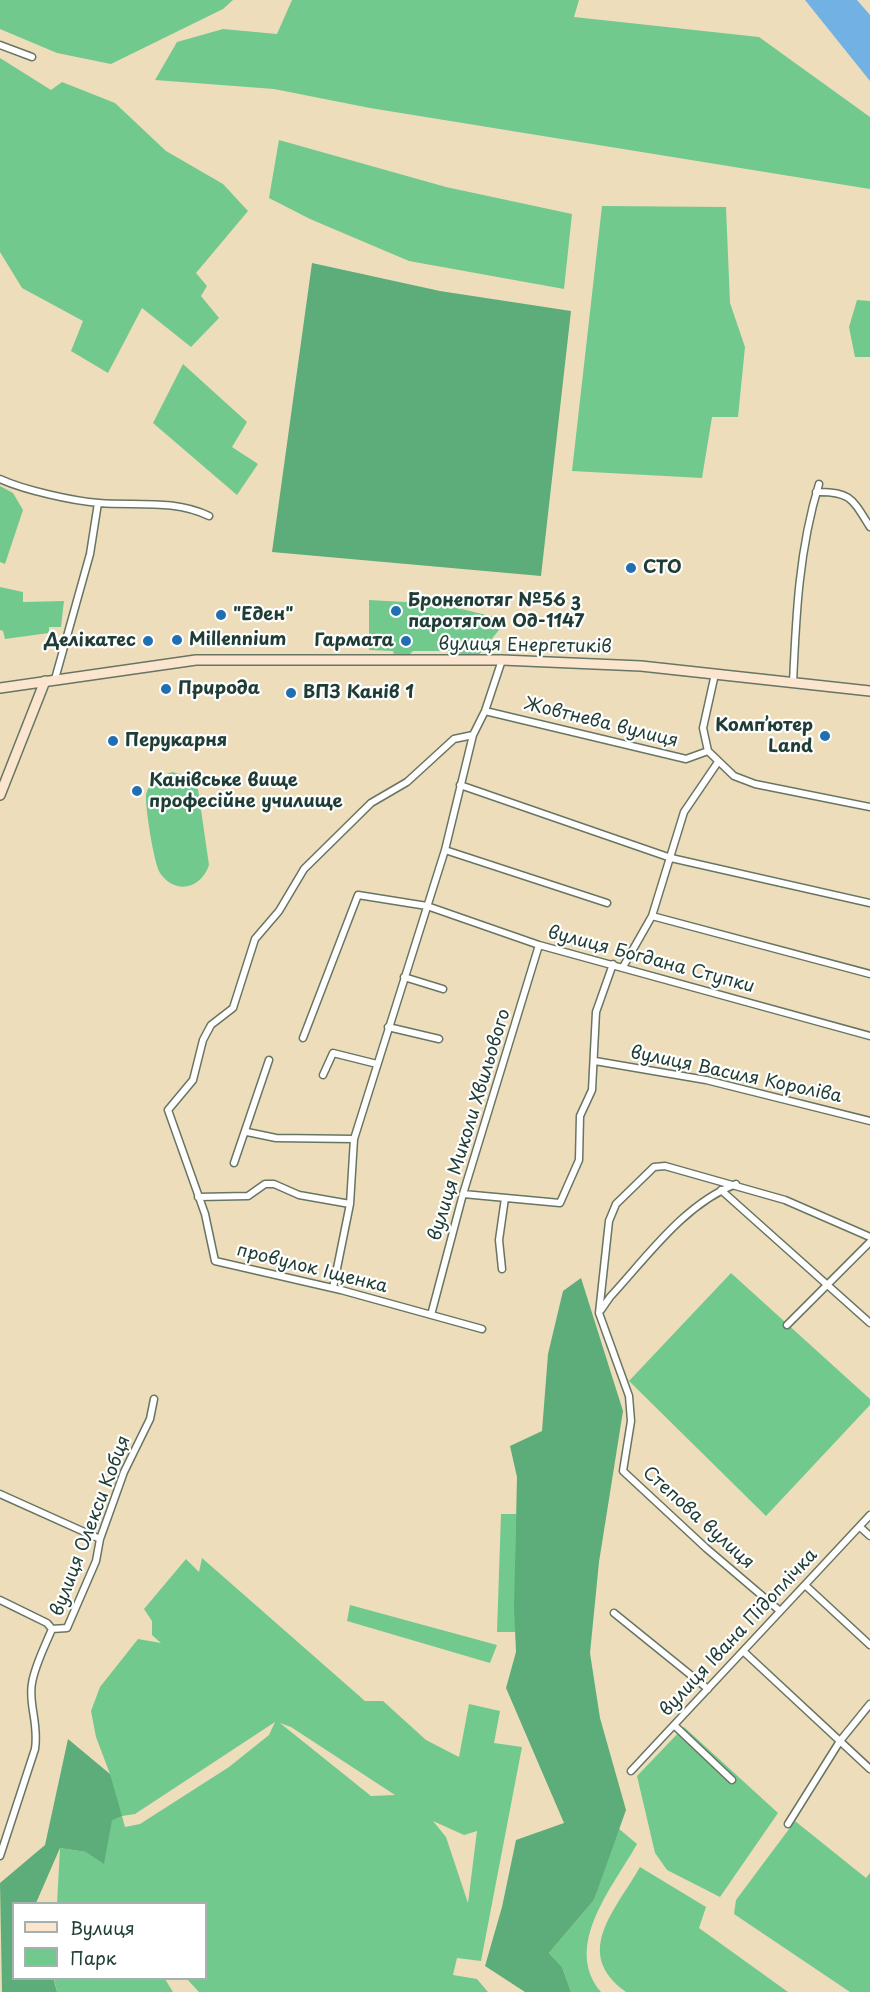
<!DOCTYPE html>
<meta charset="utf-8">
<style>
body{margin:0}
#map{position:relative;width:870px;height:1992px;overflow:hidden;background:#edb;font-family:"Playpen Sans",sans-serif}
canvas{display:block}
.legend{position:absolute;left:12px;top:1902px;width:195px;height:78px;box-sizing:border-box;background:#fff;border:2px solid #a5b1ae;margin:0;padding:8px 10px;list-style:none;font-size:18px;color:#1f3d34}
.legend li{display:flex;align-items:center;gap:12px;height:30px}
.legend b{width:30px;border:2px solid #a5b1ae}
</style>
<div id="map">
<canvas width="870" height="1992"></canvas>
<ul class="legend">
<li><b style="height:8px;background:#fbe5cf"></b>Вулиця</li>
<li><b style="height:16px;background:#71c98e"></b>Парк</li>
</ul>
</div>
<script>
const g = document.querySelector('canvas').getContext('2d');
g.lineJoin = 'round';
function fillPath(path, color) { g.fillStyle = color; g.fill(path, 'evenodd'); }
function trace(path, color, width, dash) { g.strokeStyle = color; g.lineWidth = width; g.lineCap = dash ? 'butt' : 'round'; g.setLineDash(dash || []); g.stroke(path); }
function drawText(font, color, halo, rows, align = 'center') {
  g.font = font + ' "Playpen Sans",sans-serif'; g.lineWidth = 4.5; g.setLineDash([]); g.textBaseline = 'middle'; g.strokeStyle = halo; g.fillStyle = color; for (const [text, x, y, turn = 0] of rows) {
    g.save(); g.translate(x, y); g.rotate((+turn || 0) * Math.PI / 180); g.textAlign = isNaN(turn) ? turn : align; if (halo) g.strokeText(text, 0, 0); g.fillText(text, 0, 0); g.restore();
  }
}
const green = new Path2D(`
 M0,0H233L223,9L111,64L57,53L0,29Z
 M292,0H579L574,17L759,37L870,117V189L370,108L274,89L155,80L177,42L223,29L277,34Z
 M0,58L51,90L62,82L115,103L166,151L223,184L248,211L196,273L207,286L201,296L219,318L191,347L142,308L108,373L71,351L83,321L22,288L0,252Z
 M279,140L446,187L572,214L564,289L409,261L310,219L269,198Z
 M602,206L726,207L730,303L745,347L738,417H712L702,478L572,471Z
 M857,300L870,301V357H855L849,327Z
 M183,364L247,422L232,447L258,464L237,495L153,423Z
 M0,486L13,493L23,510L5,564L0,562Z
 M0,587L23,592V602L64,601L61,627H49V633L5,639L3,631L0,630Z
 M369,600L441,604L507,620L478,656H454L450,651H413L408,656L394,655L393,651L369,650Z
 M172,772L184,775L198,789L209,865C201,889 175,895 160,873C154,864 145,807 146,795C147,789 151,784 155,779Z
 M731,1273L870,1399V1405L766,1516L629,1381Z
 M501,1514H516L515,1632H497Z
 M202,1558L365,1701H383L426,1740L459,1757L469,1704L500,1711L494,1743L522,1747L481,1961L457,1958L453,1975L477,1979L488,1992H199L187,1979L206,1978V1904H57L60,1848L86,1852L110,1774L96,1737L91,1711L100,1687L138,1639L161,1643L152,1635V1621L144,1609L186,1559L199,1572ZM275,1722L269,1735L229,1767L140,1824L125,1827L122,1816L135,1814ZM280,1723L291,1727L395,1795L371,1796ZM433,1821L464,1835L477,1831L468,1903L446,1837Z
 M350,1605L497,1645L490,1663L347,1621Z
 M684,1727L778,1813L720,1897L667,1870L655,1853L637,1776Z
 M795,1821L866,1878L870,1873V1992H850L734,1914L736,1900Z
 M618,1828L637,1844C613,1887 562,1946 601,1992H571L562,1967L549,1953L594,1900Z
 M640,1867L706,1907L699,1928L788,1992H626C572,1953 615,1911 640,1867Z
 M54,1978L165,1979L173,1992H57Z`);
const forest = new Path2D(`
 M312,263L440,291L571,311L541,576L272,552Z
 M581,1278L623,1411L599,1562L590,1653L600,1718L626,1810L594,1900L549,1953L562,1967L571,1992H525L485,1966L502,1907L516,1840L564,1823L506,1688L516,1652L514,1607L517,1477L510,1446L542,1431L548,1354L563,1291Z
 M68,1739L110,1774L122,1816L112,1820L104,1864L86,1852L60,1848L36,1903L14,1904V1978L51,1979L54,1980L57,1992H2L0,1883L45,1845Z`);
const water = new Path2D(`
 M805,0H857L870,15V81Z`);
const street = new Path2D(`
 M0,45L32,57
 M0,479C24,490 73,501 99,503C136,506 174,499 209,516
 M816,492C851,491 853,500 870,527
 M715,674L703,728L708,751L734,776L755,784L870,807
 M55,679L90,554L98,503
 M793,683C796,615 799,549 819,484
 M485,711L686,759L708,751
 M473,735L454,739L407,782L371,803L304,869L279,911L255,939L233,1008L211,1025L203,1040L193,1080L168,1110L205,1214L215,1261L341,1290L482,1329
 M460,785L671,858L870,903
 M445,850L607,903
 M652,916L870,974
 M623,967L652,916L684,812L718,762
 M404,977L443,989
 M388,1027L439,1039
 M303,1038L358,895L427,906L539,945L870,1036
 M595,1061L706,1080L870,1121
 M323,1075L333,1053L377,1064
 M247,1132L276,1138L354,1139
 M234,1163L269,1060
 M721,1190L870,1323
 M463,1194L560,1203L579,1160L580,1116L592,1090L596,1012L613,964
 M198,1197L248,1196L265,1184H274L299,1195L350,1204
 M502,1269L499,1240L505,1198
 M333,1288L350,1204L354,1139L445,850L473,735L485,711L502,660
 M601,1310L610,1297C647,1257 684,1204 736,1184
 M431,1315L463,1194L539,945
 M787,1325L870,1242
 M0,1494L100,1539
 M860,1527L870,1536
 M805,1585L870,1645
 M0,1600L47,1623L52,1629
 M780,1611L706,1548L623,1471L631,1421L629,1396L599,1313L609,1221L616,1204L654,1167L665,1166L785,1200L870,1237
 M614,1613L708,1689
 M743,1651L870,1769
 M674,1725L732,1780
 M631,1771L870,1515
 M788,1824L840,1741L870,1704
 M0,1856L35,1749C39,1723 28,1704 32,1683C35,1665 45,1646 52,1629L67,1628L96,1561L100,1539L124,1472L150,1419L154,1399`);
const secondary = new Path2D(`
 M0,688L196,660H502L641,666L870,691
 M0,795L45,681`);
const markers = [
 [631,568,6,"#1f6fb2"],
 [396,611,6,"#1f6fb2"],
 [221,615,6,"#1f6fb2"],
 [177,640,6,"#1f6fb2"],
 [148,641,6,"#1f6fb2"],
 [406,641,6,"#1f6fb2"],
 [166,689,6,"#1f6fb2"],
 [291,693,6,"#1f6fb2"],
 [825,736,6,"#1f6fb2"],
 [113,741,6,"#1f6fb2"],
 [137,791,6,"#1f6fb2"]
];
const poiNames = [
 ["СТО",643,568],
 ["Бронепотяг №56 з",408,601],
 ["паротягом Од-1147",408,622],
 ["\"Еден\"",233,615],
 ["Millennium",189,640],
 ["Делікатес",136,641,"right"],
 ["Гармата",394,641,"right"],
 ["Природа",178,689],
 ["ВПЗ Канів 1",303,693],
 ["Комп’ютер",813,726,"right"],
 ["Land",813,747,"right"],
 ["Перукарня",125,741],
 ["Канівське вище",149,781],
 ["професійне училище",149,802]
];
const streetNames = [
 ["вулиця Енергетиків",525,646,1],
 ["Жовтнева вулиця",601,723,14],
 ["вулиця Богдана Ступки",651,960,15],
 ["вулиця Василя Короліва",736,1075,12],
 ["вулиця Миколи Хвильового",470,1125,-73],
 ["провулок Іщенка",312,1269,14],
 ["Степова вулиця",698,1518,42],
 ["вулиця Олекси Кобця",91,1526,-69],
 ["вулиця Івана Підоплічка",739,1633,-47]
];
fillPath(green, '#71c98e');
fillPath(forest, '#5cad79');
fillPath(water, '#71b1e4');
trace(street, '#677563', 9);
trace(secondary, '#677563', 12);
trace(street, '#fff', 6);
trace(secondary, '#fbe5cf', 9);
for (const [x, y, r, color] of markers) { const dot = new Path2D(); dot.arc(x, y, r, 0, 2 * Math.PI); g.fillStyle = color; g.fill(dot); trace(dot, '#fff', 2); }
drawText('bold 18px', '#1f3d34', '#fff', poiNames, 'left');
drawText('18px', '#1f3d34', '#fff', streetNames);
</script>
